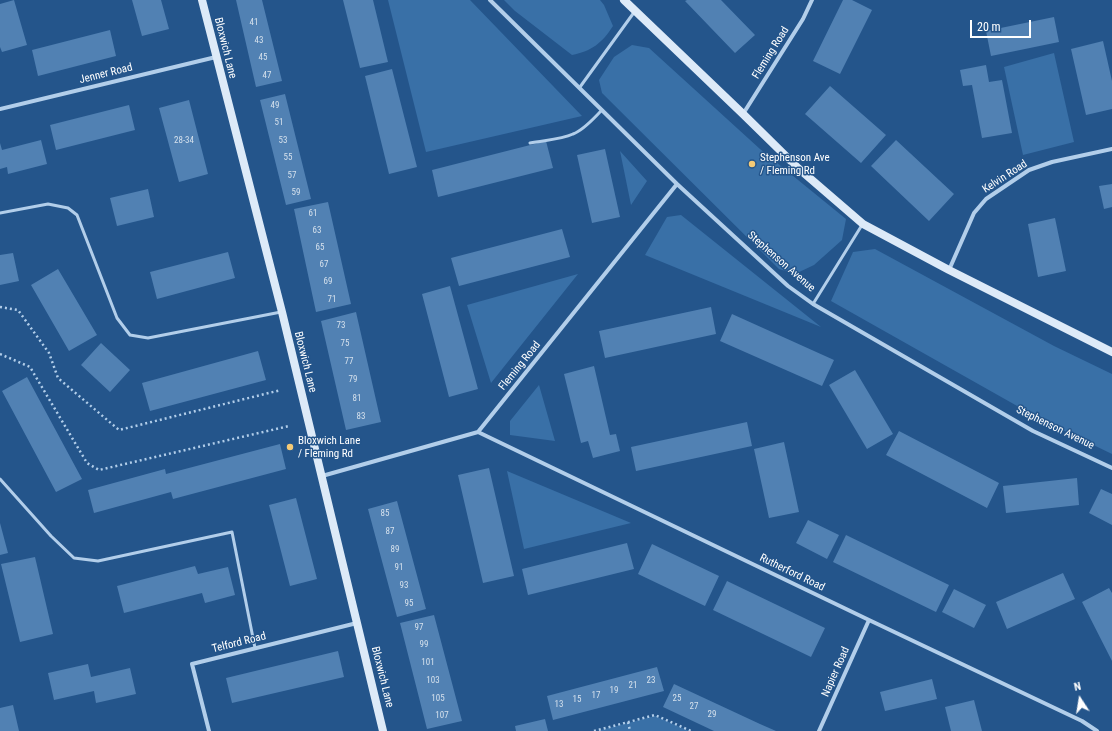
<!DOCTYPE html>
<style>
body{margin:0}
#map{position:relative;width:1112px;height:731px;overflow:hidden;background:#24558b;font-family:"Roboto Condensed",sans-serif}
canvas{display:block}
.north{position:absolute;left:1060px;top:679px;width:40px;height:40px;-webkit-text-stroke:3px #24558b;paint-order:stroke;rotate:348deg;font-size:11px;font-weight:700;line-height:16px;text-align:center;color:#fff}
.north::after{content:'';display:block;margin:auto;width:14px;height:18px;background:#fff;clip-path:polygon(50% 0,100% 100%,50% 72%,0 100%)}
.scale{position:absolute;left:970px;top:20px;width:61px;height:18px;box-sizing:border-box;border:2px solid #fff;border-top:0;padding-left:5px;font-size:12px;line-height:14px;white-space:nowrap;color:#fff;-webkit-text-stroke:3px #24558b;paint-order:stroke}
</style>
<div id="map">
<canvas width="1112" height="731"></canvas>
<div class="north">N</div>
<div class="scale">20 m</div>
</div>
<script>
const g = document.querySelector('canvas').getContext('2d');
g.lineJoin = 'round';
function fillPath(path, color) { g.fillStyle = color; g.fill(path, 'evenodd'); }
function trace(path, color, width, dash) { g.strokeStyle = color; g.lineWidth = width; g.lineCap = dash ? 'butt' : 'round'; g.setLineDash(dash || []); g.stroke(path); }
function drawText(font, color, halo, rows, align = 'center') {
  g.font = font + ' "Roboto Condensed",sans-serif'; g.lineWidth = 3; g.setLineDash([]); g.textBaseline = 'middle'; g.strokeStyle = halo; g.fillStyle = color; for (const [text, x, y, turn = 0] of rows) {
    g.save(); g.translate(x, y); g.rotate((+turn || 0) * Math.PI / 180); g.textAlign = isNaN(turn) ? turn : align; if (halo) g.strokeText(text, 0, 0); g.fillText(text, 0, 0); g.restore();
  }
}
const green = new Path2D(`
 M388,0H470L582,116L426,152Z
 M504,0H600L604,5L613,26C602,43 592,51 572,55L515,11Z
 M632,45L649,48L760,149L846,219L842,240L814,265L795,274L779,269L602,93L599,80L614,57Z
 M1054,53L1074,142L1023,155L1004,67Z
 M620,151L647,181L631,205Z
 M681,215L821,327L645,255L667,217Z
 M875,249L1054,346L1112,374V454L1042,420L831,301L853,252Z
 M578,274L491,383L467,305Z
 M539,385L555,441L510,435V421Z
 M507,471L631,523L524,549Z
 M655,716L689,731H597Z`);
const building = new Path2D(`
 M14,0L27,45L2,52L0,47V4Z
 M132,0H161L169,29L142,36Z
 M236,0H262L282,81L256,87Z
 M343,0H373L388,62L360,68Z
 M687,0H721L755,35L735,53L685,1Z
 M843,0H852L872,10L840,74L813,61Z
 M1054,17L1059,42L991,56L986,31Z
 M110,30L116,56L38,76L32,50Z
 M1103,41L1112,81V109L1086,115L1071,49Z
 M986,65L989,82L1002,80L1012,133L982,138L972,85L963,86L960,70Z
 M392,69L417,167L389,174L365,76Z
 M830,86L886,135L861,163L805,114Z
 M285,94L311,199L286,205L260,100Z
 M189,100L208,174L179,182L159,108Z
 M129,105L135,130L56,150L50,125Z
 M41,140L47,164L8,174L7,167L0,169V143L2,150Z
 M896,140L954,194L929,221L871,166Z
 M546,141L553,168L438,197L432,170Z
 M605,149L620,217L592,223L577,155Z
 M1112,184V207L1104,209L1099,186Z
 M148,189L154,217L117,226L110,198Z
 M328,202L351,304L316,312L294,209Z
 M1055,218L1066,271L1038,277L1028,224Z
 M562,229L570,257L459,286L451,258Z
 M228,252L235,278L157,299L150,272Z
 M13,253L19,281L0,285V255Z
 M58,269L97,335L69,351L31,285Z
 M450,286L478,389L449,397L422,294Z
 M711,307L716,334L605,358L599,331Z
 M356,312L381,422L346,430L321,321Z
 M732,314L834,360L822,386L720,341Z
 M101,343L130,370L110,392L81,365Z
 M258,351L266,380L150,411L142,383Z
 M594,366L610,435L616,434L620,451L593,458L588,441L581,443L564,374Z
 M855,370L893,434L867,449L829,385Z
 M27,377L82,479L56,492L2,391Z
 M747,422L752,446L636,471L631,447Z
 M899,431L999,483L987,508L886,455Z
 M784,442L799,512L769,518L754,449Z
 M280,444L286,469L173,499L171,492L94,513L88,490L165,469L166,474Z
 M489,468L514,576L483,583L458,475Z
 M1077,478L1079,505L1006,513L1003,486Z
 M1101,489L1112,494V525L1089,513Z
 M296,498L317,579L290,586L269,505Z
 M397,501L426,609L397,617L368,509Z
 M808,520L839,535L827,559L796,543Z
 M0,523L8,553L0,555Z
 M846,535L949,585L936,612L833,562Z
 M627,543L634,569L528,595L522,569Z
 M652,544L719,576L705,606L638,574Z
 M35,557L53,634L20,642L1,564Z
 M195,566L198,574L228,567L235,595L205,603L202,593L124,613L117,586Z
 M1063,573L1075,599L1007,629L996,602Z
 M727,581L825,628L811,657L713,610Z
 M1109,588L1112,593V661L1082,602Z
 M954,589L986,605L974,628L942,612Z
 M434,615L462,721L427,729L400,623Z
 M338,651L344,677L232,703L226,678Z
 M88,664L91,677L130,668L136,694L96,703L94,691L54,700L48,673Z
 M657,667L664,691L553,720L547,696Z
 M932,679L937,699L885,711L880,692Z
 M674,684L760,724L776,731H714L663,707Z
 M974,700L982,731H951L945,707Z
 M13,705L19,731H0V708Z
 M545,719L548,731H516L515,726Z`);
const path = new Path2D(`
 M0,307L18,310L49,353L58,378L119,430L281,390
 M0,354L30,367L87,463L99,470L289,426
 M628,722L630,731
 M594,731L655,715L691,731`);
const lane = new Path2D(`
 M580,87L635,11
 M530,143C544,140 560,140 573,134C584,130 594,118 602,110
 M0,213L48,204L68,208L77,215L117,318L130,335L148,338L281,312
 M813,304L862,225
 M0,479L51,536L74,558L98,561L232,532L255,648`);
const street = new Path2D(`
 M490,0L677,184L788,286L813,304L1033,431L1112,468
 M0,109L216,57
 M743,114L803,19L812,0
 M949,270L974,213L986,199L1029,170L1052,162L1112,149
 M478,432L869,620L1082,721L1097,731
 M322,476L478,432L677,184
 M209,731L192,664L357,623
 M819,731L869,620`);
const secondary = new Path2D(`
 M202,0L282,312L383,731
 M624,0L743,114L798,168L863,224L949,270L1112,352`);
const markers = [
 [752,164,4,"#f4ca76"],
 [290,447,4,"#f4ca76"]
];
const numberNames = [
 ["41",254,23],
 ["43",259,41],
 ["45",263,58],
 ["47",267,76],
 ["49",275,106],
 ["51",279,123],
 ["28-34",184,141],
 ["53",283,141],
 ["55",288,158],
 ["57",292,176],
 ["59",296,193],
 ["61",313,214],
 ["63",317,231],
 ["65",320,248],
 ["67",324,265],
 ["69",328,282],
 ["71",332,300],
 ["73",341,326],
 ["75",345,344],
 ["77",349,362],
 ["79",353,380],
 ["81",357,399],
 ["83",361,417],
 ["85",385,514],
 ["87",390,532],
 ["89",395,550],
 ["91",399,568],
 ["93",404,586],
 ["95",409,604],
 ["97",419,628],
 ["99",424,645],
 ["101",428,663],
 ["103",433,681],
 ["23",651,681],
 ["21",633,686],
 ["19",614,691],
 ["17",596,696],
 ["105",438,699],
 ["25",677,699],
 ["15",577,700],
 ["13",559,705],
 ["27",694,707],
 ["29",712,715],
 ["107",442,716]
];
const streetNames = [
 ["Bloxwich Lane",225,48,76],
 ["Fleming Road",771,53,-58],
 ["Jenner Road",106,74,-14],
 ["Kelvin Road",1005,177,-33],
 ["Stephenson Avenue",781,262,41],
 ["Bloxwich Lane",305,362,76],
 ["Fleming Road",520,366,-51],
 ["Stephenson Avenue",1055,428,26],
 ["Rutherford Road",792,573,26],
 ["Telford Road",239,643,-14],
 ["Napier Road",836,672,-66],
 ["Bloxwich Lane",382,677,76]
];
const poiNames = [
 ["Stephenson Ave",760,158],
 ["/ Fleming Rd",760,171],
 ["Bloxwich Lane",298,441],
 ["/ Fleming Rd",298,454]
];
fillPath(green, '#3970a7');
fillPath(building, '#5181b3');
trace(path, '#b2ceea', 2.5, [2, 3]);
trace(lane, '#b2ceea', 3);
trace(street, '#b2ceea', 4);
trace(secondary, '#ddeaf8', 8);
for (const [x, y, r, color] of markers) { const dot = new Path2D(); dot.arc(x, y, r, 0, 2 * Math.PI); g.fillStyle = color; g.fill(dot); trace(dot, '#24558b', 1.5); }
drawText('9px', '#d4e0ec', null, numberNames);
drawText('11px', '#fff', '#24558b', streetNames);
drawText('11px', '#fff', '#24558b', poiNames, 'left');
</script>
